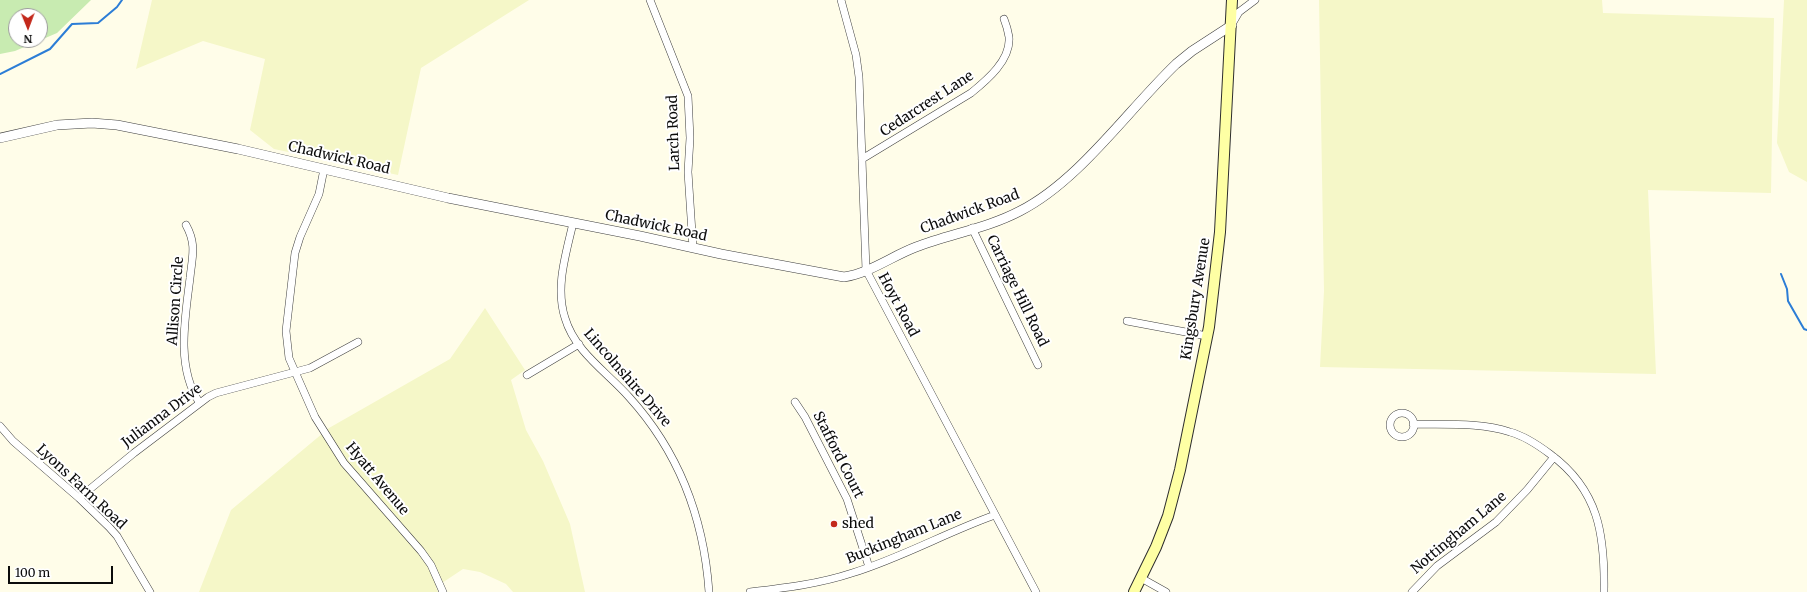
<!DOCTYPE html>
<style>
body{margin:0}
#map{position:relative;width:1807px;height:592px;overflow:hidden;background:#fffde9;font-family:Merriweather,serif}
canvas{display:block}
.north{position:absolute;left:8px;top:8px;width:40px;height:40px;box-sizing:border-box;background:#fff;border:1px solid #9d9d9d;border-radius:50%;rotate:179deg;font-size:11px;font-weight:700;line-height:16px;text-align:center;color:#0b0b0b}
.north::after{content:'';display:block;margin:auto;width:14px;height:18px;background:#c3281b;clip-path:polygon(50% 0,100% 100%,50% 72%,0 100%)}
.scale{position:absolute;left:8px;top:566px;width:105px;height:18px;box-sizing:border-box;border:2px solid #0b0b0b;border-top:0;padding-left:5px;font-size:12px;line-height:14px;white-space:nowrap;color:#0b0b0b;-webkit-text-stroke:3px #fff;paint-order:stroke}
</style>
<div id="map">
<canvas width="1807" height="592"></canvas>
<div class="north">N</div>
<div class="scale">100 m</div>
</div>
<script>
const g = document.querySelector('canvas').getContext('2d');
g.lineJoin = 'round';
function fillPath(path, color) { g.fillStyle = color; g.fill(path, 'evenodd'); }
function trace(path, color, width, dash) { g.strokeStyle = color; g.lineWidth = width; g.lineCap = dash ? 'butt' : 'round'; g.setLineDash(dash || []); g.stroke(path); }
function drawText(font, color, halo, rows, align = 'center') {
  g.font = font + ' Merriweather,serif'; g.lineWidth = 4; g.setLineDash([]); g.textBaseline = 'middle'; g.strokeStyle = halo; g.fillStyle = color; for (const [text, x, y, turn = 0] of rows) {
    g.save(); g.translate(x, y); g.rotate((+turn || 0) * Math.PI / 180); g.textAlign = isNaN(turn) ? turn : align; if (halo) g.strokeText(text, 0, 0); g.fillText(text, 0, 0); g.restore();
  }
}
const farmland = new Path2D(`
 M152,0H529L421,68L398,175L274,149L250,130L265,59L203,41L136,69Z
 M1319,0H1602L1603,13L1774,18L1771,193L1648,190L1656,374L1320,367L1324,291Z
 M1784,0H1807V182L1789,172L1777,143Z
 M485,308L525,370L511,380L526,430L543,461L570,524L585,592H513L506,584L480,572L463,569L436,587L438,592H199L231,510L329,428L450,359Z`);
const green = new Path2D(`
 M0,0H91L57,33L15,51L0,54ZM16,16H40V40H16Z`);
const stream = new Path2D(`
 M0,74L50,49L72,24L98,23L117,7L122,0
 M1781,274L1787,289L1788,301L1804,329L1807,330`);
const minor = new Path2D(`
 M650,0L688,96L690,138L688,172L693,248
 M841,0L856,55L859,77L866,270L1036,592
 M1232,24L1239,12L1255,0
 M862,159L971,93C987,80 1011,60 1009,37C1008,31 1006,24 1004,19
 M324,169L319,194L300,237L295,253L286,331L289,358L315,417L344,463L421,551L431,565L443,592
 M573,223C566,254 555,287 565,318C575,352 607,372 629,397C679,452 704,519 709,592
 M186,225C197,245 192,257 190,278C185,318 176,367 199,402
 M972,228L1038,365
 M1127,321L1207,336
 M527,375L579,344
 M795,402L805,417L847,499L869,567
 M1390 425a12 12 0 1 1 24 0a12 12 0 1 1-24 0Z
 M1413,424C1444,425 1480,422 1510,432C1525,436 1538,445 1550,454C1599,490 1605,535 1604,592
 M0,426L13,441L79,498L109,527L117,536L150,592
 M79,498L134,453L208,397L216,393L310,368L358,342
 M1141,578L1166,592
 M750,592C784,588 819,584 852,573C901,558 947,532 995,515
 M1412,592L1437,566L1496,522L1527,490L1554,457`);
const tertiary = new Path2D(`
 M0,138L57,125L92,123L117,125L238,149L448,198L640,236L721,254L844,277C870,273 892,256 916,247C950,234 988,228 1020,211C1079,181 1127,111 1176,64L1192,51L1232,25`);
const secondary = new Path2D(`
 M1134,592L1156,547L1168,516L1180,470L1209,327L1220,232L1232,0`);
const markers = [
 [834,524,4,"#c3281b"]
];
const streetNames = [
 ["Cedarcrest Lane",927,104,-33],
 ["Larch Road",674,133,-92],
 ["Chadwick Road",339,158,13],
 ["Chadwick Road",970,212,-20],
 ["Chadwick Road",656,226,12],
 ["Carriage Hill Road",1017,291,64],
 ["Kingsbury Avenue",1196,299,-81],
 ["Allison Circle",176,301,-86],
 ["Hoyt Road",898,305,62],
 ["Lincolnshire Drive",627,378,49],
 ["Julianna Drive",162,416,-37],
 ["Stafford Court",838,455,63],
 ["Hyatt Avenue",377,479,50],
 ["Lyons Farm Road",81,487,43],
 ["Nottingham Lane",1459,533,-40],
 ["Buckingham Lane",904,537,-22]
];
const poiNames = [
 ["shed",842,524]
];
fillPath(farmland, '#f5f7c8');
fillPath(green, '#c8ebb1');
trace(stream, '#2c7dd6', 2);
trace(minor, '#3e3e3e', 8);
trace(tertiary, '#3e3e3e', 10);
trace(secondary, '#2d2d2d', 12);
trace(minor, '#fff', 7);
trace(tertiary, '#fff', 9);
trace(secondary, '#feffa4', 10);
for (const [x, y, r, color] of markers) { const dot = new Path2D(); dot.arc(x, y, r, 0, 2 * Math.PI); g.fillStyle = color; g.fill(dot); trace(dot, '#fff', 1.5); }
drawText('14px', '#0b0b0b', '#fff', streetNames);
drawText('14px', '#0b0b0b', '#fff', poiNames, 'left');
</script>
